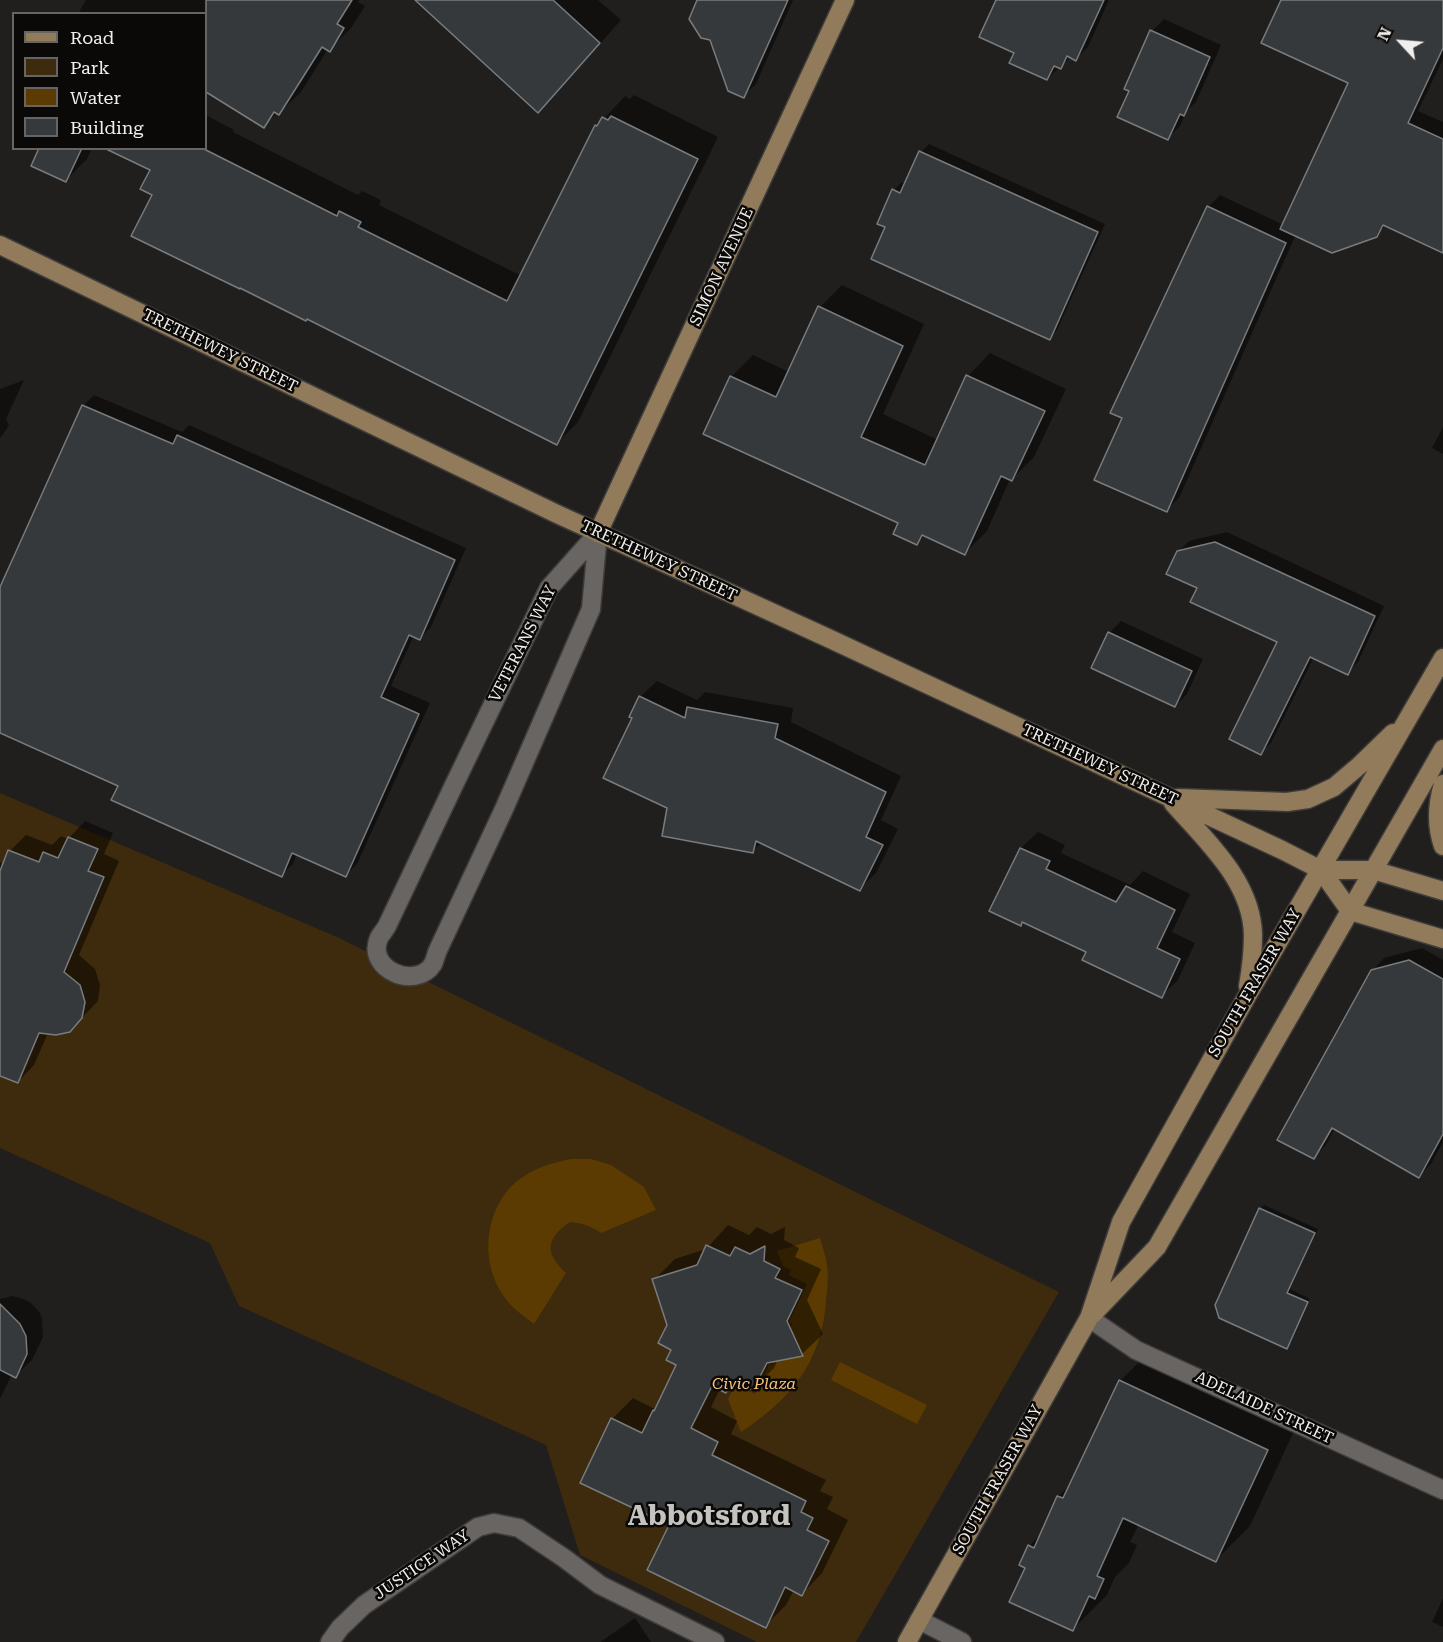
<!DOCTYPE html>
<style>
body{margin:0}
#map{position:relative;width:1443px;height:1642px;overflow:hidden;background:#211f1d;font-family:"Roboto Serif",serif}
canvas{display:block}
.legend{position:absolute;left:12px;top:12px;width:195px;height:138px;box-sizing:border-box;background:#0a0908;border:2px solid #666564;margin:0;padding:8px 10px;list-style:none;font-size:18px;color:#f1efed}
.legend li{display:flex;align-items:center;gap:12px;height:30px}
.legend b{width:30px;border:2px solid #666564}
.north{position:absolute;left:1371px;top:12px;width:60px;height:60px;-webkit-text-stroke:4px #0a0908;paint-order:stroke;rotate:296deg;font-size:16px;font-weight:700;line-height:24px;text-align:center;color:#f1efed}
.north::after{content:'';display:block;margin:auto;width:21px;height:27px;background:#f1efed;clip-path:polygon(50% 0,100% 100%,50% 72%,0 100%)}
</style>
<div id="map">
<canvas width="1443" height="1642"></canvas>
<ul class="legend">
<li><b style="height:8px;background:#917b5a"></b>Road</li>
<li><b style="height:16px;background:#3e2a0c"></b>Park</li>
<li><b style="height:16px;background:#5b3b01"></b>Water</li>
<li><b style="height:16px;background:#36393b"></b>Building</li>
</ul>
<div class="north">N</div>
</div>
<script>
const g = document.querySelector('canvas').getContext('2d');
g.lineJoin = 'round';
function fillPath(path, color) { g.fillStyle = color; g.fill(path, 'evenodd'); }
function trace(path, color, width, dash) { g.strokeStyle = color; g.lineWidth = width; g.lineCap = dash ? 'butt' : 'round'; g.setLineDash(dash || []); g.stroke(path); }
function drawText(font, color, halo, rows, align = 'center') {
  g.font = font + ' "Roboto Serif",serif'; g.lineWidth = 5; g.setLineDash([]); g.textBaseline = 'middle'; g.strokeStyle = halo; g.fillStyle = color; for (const [text, x, y, turn = 0] of rows) {
    g.save(); g.translate(x, y); g.rotate((+turn || 0) * Math.PI / 180); g.textAlign = isNaN(turn) ? turn : align; if (halo) g.strokeText(text, 0, 0); g.fillText(text, 0, 0); g.restore();
  }
}
const green = new Path2D(`
 M0,793L337,937L1059,1292L856,1642H757L580,1555L546,1445L239,1306L210,1243L0,1148Z`);
const water = new Path2D(`
 M571,1159H591L611,1165L644,1187L656,1210L601,1233C591,1226 582,1223 570,1222C546,1238 544,1253 566,1273L534,1324C522,1315 509,1306 501,1292C480,1258 485,1209 516,1182C531,1169 551,1163 571,1159Z
 M820,1238C822,1246 826,1256 827,1265C829,1277 827,1290 826,1302C821,1363 791,1399 741,1432L728,1399L735,1385L755,1394L769,1364L772,1365L792,1324L789,1322L807,1284L789,1275L791,1270L783,1266L777,1251Z
 M840,1362L927,1405L917,1424L831,1380Z`);
const shadow = new Path2D(`
 M86,0H359L358,2L365,6L351,28L329,50L328,49L301,92L279,113L278,112L264,126L206,90V14H78Z
 M417,0H598L621,20L559,90L538,111Z
 M699,0H793L756,84L743,96Z
 M997,0H1109L1088,47L1076,59L1071,57L1047,79L1016,53Z
 M1282,0H1443V59L1418,111L1443,122V252L1386,225L1376,235L1296,234L1179,498L1166,510L1208,207L1220,195L1284,225L1350,82Z
 M1164,19L1221,45L1196,102L1187,110L1180,126L1168,138L1131,90L1152,31Z
 M634,95L718,137L578,422L557,443L307,318L154,194L152,169L107,148H206V115L234,130L233,132L358,195L362,191L381,200L379,205L522,276L597,126L625,96L630,99Z
 M929,144L1105,224L1057,330L1049,338L894,190L902,182L906,184L921,152Z
 M41,148H92L87,159L66,180Z
 M842,285L924,324L883,414L938,440L968,376L990,353L1066,389L1034,457L1012,479H1010L987,531L965,553L925,535L917,543L900,522L731,377L753,355L789,372L820,307Z
 M24,380L6,419L9,425L4,433L0,438V389Z
 M94,395L182,432L189,425L466,548L431,627L420,638L414,635L391,686L430,703L357,864L346,875L297,853L293,864L281,875L120,785L0,730V591L83,406Z
 M1443,427V454L1432,448Z
 M1227,532L1384,606L1358,662L1347,673L1314,657L1271,743L1260,753L1279,641L1199,588L1178,552L1189,541Z
 M1121,621L1203,659L1187,694L1175,706L1109,633Z
 M657,681L697,700L705,692L793,708L791,722L901,776L881,820L898,829L876,873L859,889L762,842L753,851L669,807L634,717L640,697Z
 M85,821L113,833L104,854L119,861L79,955L95,969L100,985L98,1001L69,1031L48,1033L34,1065L18,1082L0,1074V862L4,864L10,851L26,835L52,845L61,836L68,839Z
 M1038,832L1065,845L1061,853L1130,885L1143,871L1190,894L1172,932L1195,943L1178,980L1161,996L1088,952L1023,921L1020,924L991,910L1021,848Z
 M1422,948L1443,960V1142L1431,1164L1419,1176L1335,1128L1326,1145L1314,1157L1372,971L1384,958Z
 M1264,1205L1318,1229L1290,1289L1310,1299L1291,1343L1287,1347L1260,1209Z
 M728,1225L749,1235L757,1227L771,1234L785,1227L784,1240L799,1248L795,1257L821,1269L807,1300L823,1334L802,1354L778,1359L774,1368L753,1389L736,1380L725,1391L720,1389L711,1407L737,1421L731,1434L826,1480L820,1491L833,1497L827,1509L848,1520L822,1573L802,1594L794,1590L786,1605L765,1626L671,1524L612,1419L633,1398L655,1409L678,1364L654,1280L675,1259L706,1249Z
 M13,1296L26,1300L32,1304L40,1313L42,1319L43,1337L32,1360L15,1376L12,1374L0,1399V1299Z
 M1154,1347L1301,1416L1250,1526L1216,1560L1139,1524L1130,1542L1137,1545L1129,1563L1115,1577L1107,1595L1073,1629L1027,1567L1029,1546L1041,1534L1058,1497L1072,1483L1120,1381Z
 M1443,1598V1627L1432,1622Z
 M635,1618L651,1642H600Z`);
const building = new Path2D(`
 M206,0H352L337,24L344,28L330,52L322,47L279,115L274,112L264,128L206,92Z
 M415,0H553L600,43L538,113Z
 M697,0H788L744,98L728,91L710,40L701,38L689,19Z
 M996,0H1104L1076,61L1067,56L1061,69L1054,66L1047,80L1009,63L1014,53L979,37Z
 M1281,0H1443V48L1408,123L1443,139V253L1383,225L1377,237L1332,253L1280,229L1348,83L1261,43Z
 M1150,30L1210,57L1184,116L1180,114L1168,140L1117,117L1129,91L1124,89Z
 M611,116L698,159L557,445L307,319L306,321L240,288V289L131,236L152,195L140,189L150,170L104,148H202L337,216L339,211L361,222L358,227L507,301L595,125L597,126L602,117L608,120Z
 M39,148H82L66,182L31,166Z
 M919,151L1098,232L1050,340L871,259L885,227L877,224L892,189L900,193Z
 M1207,206L1286,243L1167,512L1094,480L1122,418L1110,413Z
 M818,306L903,346L861,437L925,465L966,375L1045,411L1012,481L1001,476L965,555L922,535L917,545L893,534L898,523L703,434L730,376L776,397Z
 M82,405L173,444L177,435L455,560L420,640L409,635L381,697L419,714L346,877L292,853L282,877L111,800L118,786L0,733V587Z
 M1215,542L1375,616L1348,675L1310,657L1261,755L1229,739L1277,642L1190,602L1197,588L1166,574L1177,551Z
 M1108,632L1192,671L1175,707L1091,668Z
 M639,696L685,718L687,707L778,724L775,738L886,792L866,837L883,845L860,891L756,841L753,853L662,836L667,808L603,778L632,718L629,717Z
 M68,837L98,849L88,871L104,877L64,972L80,985L85,1002L82,1018L70,1032L56,1035L39,1033L18,1083L0,1076V871L8,850L39,862L43,852L58,858Z
 M1020,848L1050,861L1046,869L1116,902L1126,886L1175,910L1157,948L1180,959L1162,998L1082,960L1086,952L1022,922L1021,926L989,911Z
 M1409,960L1443,979V1134L1419,1178L1332,1128L1314,1159L1277,1140L1371,970Z
 M1259,1208L1315,1233L1287,1293L1308,1302L1287,1349L1219,1318L1215,1305Z
 M706,1245L730,1256L735,1247L750,1254L765,1246L764,1261L780,1269L775,1278L802,1290L787,1321L803,1356L767,1363L753,1390L732,1380L726,1393L712,1386L691,1428L718,1442L712,1455L806,1501L801,1512L813,1518L807,1530L829,1541L802,1596L785,1587L766,1628L647,1570L669,1525L580,1483L611,1418L642,1433L653,1410L654,1411L676,1365L666,1360L671,1350L658,1343L667,1325L652,1279L697,1265Z
 M0,1304L20,1324L26,1336L27,1354L16,1378L0,1370Z
 M1119,1380L1268,1450L1216,1562L1123,1518L1097,1576L1104,1579L1095,1599L1089,1596L1073,1631L1009,1602L1025,1568L1019,1565L1028,1545L1034,1548L1057,1496L1063,1498Z`);
const street = new Path2D(`
 M598,533L591,609L504,809L438,950C436,954 435,960 433,964C416,991 365,969 379,938C381,934 385,930 387,926L454,785L549,588Z
 M1089,1318L1136,1350L1443,1490
 M919,1620L962,1642
 M330,1642L340,1628L364,1605L478,1527L494,1523L519,1528L564,1558L600,1585L715,1642`);
const secondary = new Path2D(`
 M0,245L557,514L828,638L1282,850L1321,870H1373L1443,891
 M598,533L845,0
 M1443,784C1437,804 1436,826 1443,846
 M1178,798L1287,802L1308,799L1334,787L1360,765L1393,733
 M1173,803C1206,841 1252,881 1253,935C1253,952 1251,969 1248,986
 M1321,870L1350,911L1443,939
 M1092,1315L1157,1247L1443,749
 M907,1642L1089,1318L1121,1222L1247,996L1443,658`);
const streetNames = [
 ["SIMON AVENUE",722,267,-65],
 ["TRETHEWEY STREET",220,351,26],
 ["TRETHEWEY STREET",659,561,25],
 ["VETERANS WAY",523,644,-63],
 ["TRETHEWEY STREET",1100,765,25],
 ["SOUTH FRASER WAY",1255,983,-60],
 ["ADELAIDE STREET",1264,1408,25],
 ["SOUTH FRASER WAY",998,1480,-61],
 ["JUSTICE WAY",422,1565,-34]
];
const parkNames = [
 ["Civic Plaza",754,1384]
];
const townNames = [
 ["Abbotsford",709,1517]
];
fillPath(green, '#3e2a0c');
fillPath(water, '#5b3b01');
fillPath(shadow, '#0007');
fillPath(building, '#36393b');
trace(building, '#787c7e', 1.5);
trace(street, '#3e3c3a', 21);
trace(secondary, '#3e3c3a', 21);
trace(street, '#686562', 18);
trace(secondary, '#917b5a', 18);
drawText('16px', '#f1efed', '#0a0908', streetNames);
drawText('italic 16px', '#f8c279', '#0a0908', parkNames);
drawText('bold 28px', '#c5c3bf', '#0a0908', townNames);
</script>
